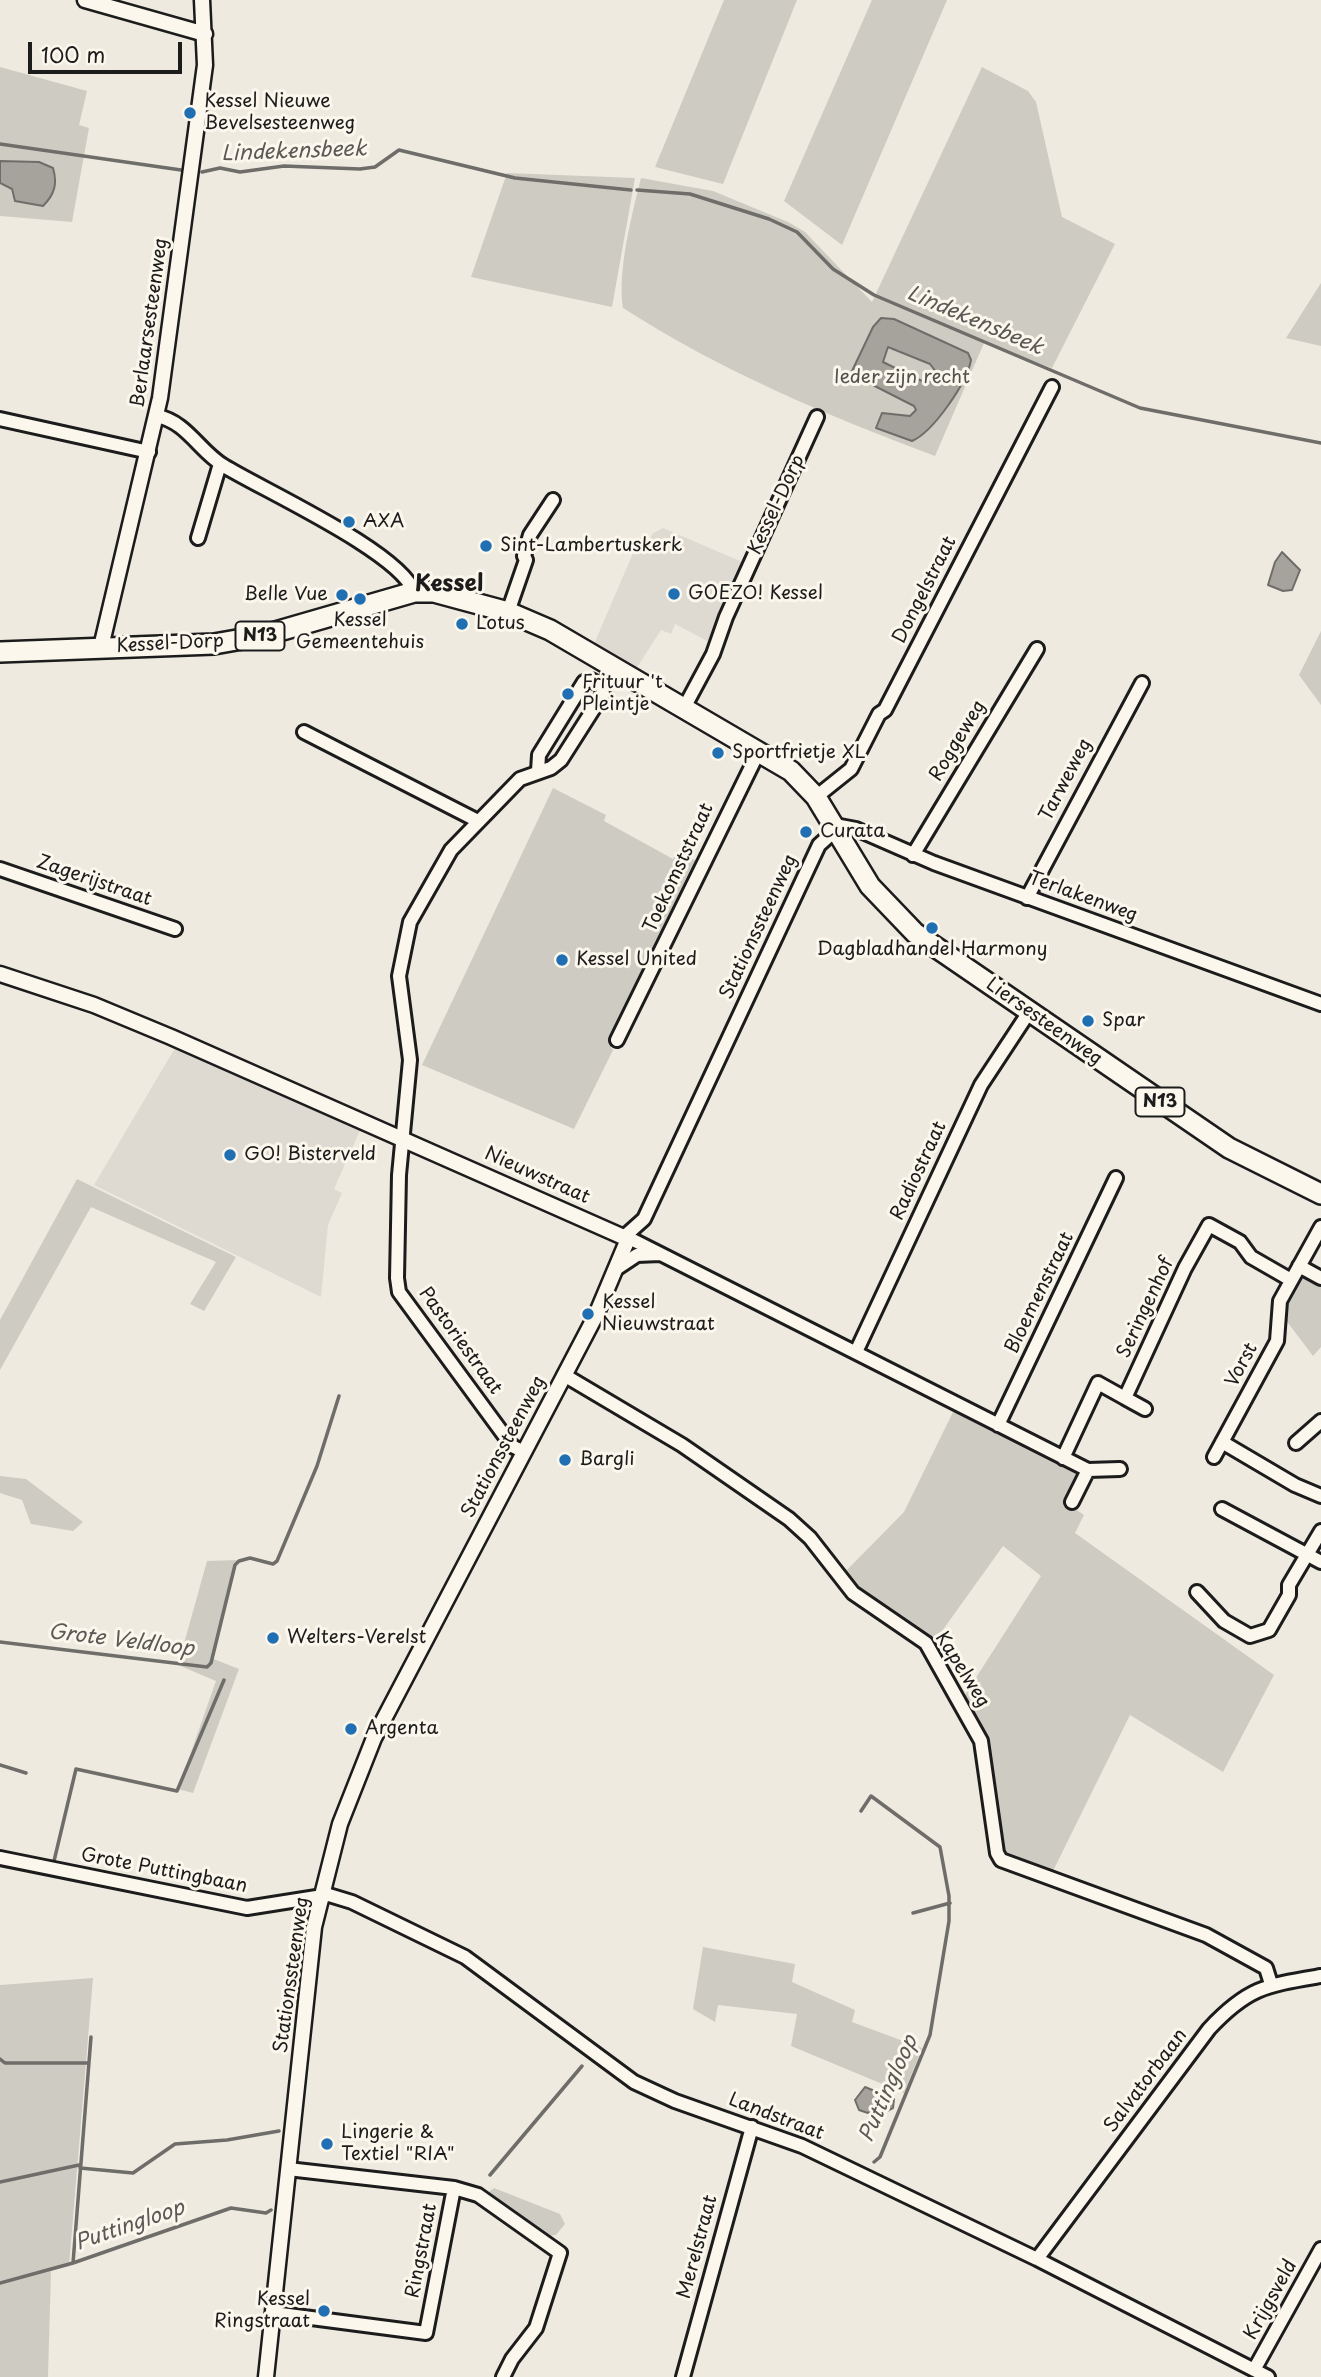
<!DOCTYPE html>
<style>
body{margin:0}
#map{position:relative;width:1321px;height:2377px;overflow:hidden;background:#eeeadf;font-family:"Playpen Sans",sans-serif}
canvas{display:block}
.scale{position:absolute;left:28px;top:42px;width:154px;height:32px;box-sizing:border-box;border:4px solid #1c1c1c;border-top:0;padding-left:9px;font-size:21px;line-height:24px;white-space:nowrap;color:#1c1c1c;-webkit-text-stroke:5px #fbf7ec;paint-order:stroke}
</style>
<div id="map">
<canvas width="1321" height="2377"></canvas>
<div class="scale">100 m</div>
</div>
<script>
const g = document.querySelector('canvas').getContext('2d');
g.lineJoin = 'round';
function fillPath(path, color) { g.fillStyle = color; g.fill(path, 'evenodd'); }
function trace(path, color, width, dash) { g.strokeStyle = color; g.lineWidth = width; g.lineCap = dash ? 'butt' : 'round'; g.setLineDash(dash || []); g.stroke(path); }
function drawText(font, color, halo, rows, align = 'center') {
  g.font = font + ' "Playpen Sans",sans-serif'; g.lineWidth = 6; g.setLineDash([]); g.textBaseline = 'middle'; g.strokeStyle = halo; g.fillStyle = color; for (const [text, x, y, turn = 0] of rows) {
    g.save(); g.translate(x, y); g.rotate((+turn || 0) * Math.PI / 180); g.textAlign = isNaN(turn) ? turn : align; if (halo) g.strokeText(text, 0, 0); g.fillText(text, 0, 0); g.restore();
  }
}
const built = new Path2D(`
 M663,528L747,564L711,643L675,624L671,634L661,630L636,669L594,644L640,537L650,540L652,534Z
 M175,1048L362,1126L334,1189L342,1193L328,1225L321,1297L94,1185Z`);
const green = new Path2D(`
 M724,0H797L723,184L655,167Z
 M872,0H947L842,245L784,201Z
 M0,67L87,91L79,125L89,128L72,222L0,216V183L11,189L12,195L48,199L56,183L55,172L39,162L0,161Z
 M982,67L1028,91L1036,102L1062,217L1115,244L1052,368L984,343L935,456C826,415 721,371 623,308C617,272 632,214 641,178L713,191L788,222L805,232L872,302Z
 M507,173L635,178L612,307L471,277Z
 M1321,283V346L1286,338Z
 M1321,631V705L1299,675Z
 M553,788L606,815L604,821L673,859L677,851L700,863L610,1045L613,1050L574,1129L422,1065Z
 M77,1179L236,1257L204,1311L190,1304L216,1262L91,1207L0,1370V1320Z
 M1305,1277L1321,1286V1347L1313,1356L1285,1319C1286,1304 1291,1285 1305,1277Z
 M954,1410L1076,1474L1065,1502L1084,1515L1075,1533L1274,1675L1223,1772L1130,1715L1052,1873L1013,1859L1003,1852L989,1753L984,1731L963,1698L1041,1576L1003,1546L932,1645C904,1618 870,1602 841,1576L904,1512Z
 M0,1476L26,1479L83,1522L73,1531L31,1524L22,1500L0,1493Z
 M238,1560L211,1658L239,1669L193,1793L178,1789L216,1681L178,1665L207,1561Z
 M703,1947L795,1964L792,1982L855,2010L852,2022L922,2048L904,2093L791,2046L797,2014L718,2005L715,2022L693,2009Z
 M93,1978L69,2266L51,2271L48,2377H0V1985Z
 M494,2188L560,2214L565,2224L556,2235L545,2236L486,2194Z`);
const water = new Path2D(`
 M0,161L39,162L53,168C58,184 54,195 43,206L15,201L12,189L0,183Z
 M881,318L894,319L968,353L971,360C967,383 933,432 912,441L876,428L882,413L910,416L916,410L914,406L857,377L852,371L873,327ZM888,347L930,364L936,372L931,381L926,383L883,362Z
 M1282,552L1300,570L1292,590L1283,591L1268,585L1275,562Z
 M865,2087L894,2099L893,2108L887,2111L877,2108L868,2113L859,2110L855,2100Z`);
const stream = new Path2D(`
 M0,144L188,171
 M202,172L220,168L240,172L284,166L360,169L375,167L399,150L515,178L631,190
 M637,190L690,194L769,219L797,232L833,269L874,295L1140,408L1321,443
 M0,1642L207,1667L211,1663L235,1565L239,1561L250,1558L273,1564L277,1561L317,1466L339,1396
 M0,1765L26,1773
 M861,1811L871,1796L940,1847L949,1896V1921L930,2035L880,2157L874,2162
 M54,1861L76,1769L177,1791L224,1680
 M913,1913L950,1903
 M0,2059L5,2063H87
 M80,2168L133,2173L175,2144L227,2140L279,2131
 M490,2175L582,2066
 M0,2182L79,2165
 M73,2263L91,2037
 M0,2283L73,2263L231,2208L266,2213L271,2210`);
const minor = new Path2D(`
 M157,416C187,422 199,451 224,466C263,490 400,552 414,592
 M0,419L149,452
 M198,538L220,464
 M508,612L526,560L524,556L530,535L553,500
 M684,708L713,654L726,617L817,417
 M304,732L478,821
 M538,771L539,755L584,682L591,680L602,686
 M816,797L851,769L879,714L885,710L1052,387
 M913,855L1037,649
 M0,869L175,929
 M1027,898L1142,683
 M617,1040L759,751
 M625,1236L644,1219L819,845L840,826L856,829L934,863L1321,1004
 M625,1236L1088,1470L1120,1469
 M1299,1266L1321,1278
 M619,1267L637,1255L660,1254
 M856,1352L981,1085L1029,1012
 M564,1375L682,1445L789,1519L810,1538L853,1593L926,1643L981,1741L997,1853L1001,1860L1206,1935L1266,1968L1271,1984
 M1125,1398L1145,1409
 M998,1425L1116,1178
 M1222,1442L1295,1485L1321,1496
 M1296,1443L1321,1421
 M522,1451L512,1446L399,1292L397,1278L399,1175L410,1060L399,976L410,922L451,850L520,779L551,768L561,760L603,694L602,686L614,667
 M1214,1457L1277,1341L1280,1301L1321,1227
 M1063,1458L1098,1383L1125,1398L1185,1268L1209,1225L1240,1242L1251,1257L1291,1280
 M1072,1502L1088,1470
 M1222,1509L1321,1562
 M1197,1592L1224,1621L1250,1636L1269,1630L1289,1595V1585L1321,1531
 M0,1858L247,1908L329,1895L352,1902L465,1957L634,2082L675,2101L802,2146L1037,2259L1268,2377
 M454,2188L478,2195L560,2253L536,2328L512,2359L503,2377
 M1037,2259L1209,2029C1248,1987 1267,1985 1321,1976
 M273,2313L426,2333L454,2188L288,2169
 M1254,2370L1321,2249
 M683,2377L752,2127`);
const tertiary = new Path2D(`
 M85,0L205,34
 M101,647L160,398L205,65L202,0
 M0,974L94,1005L171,1037L628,1239L596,1315L374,1738L340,1824L314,1927L266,2377`);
const primary = new Path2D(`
 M0,652L214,644L265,635L414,592H434L508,612L550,630L791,771L816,797L870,886L915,933L1229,1148L1321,1194`);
const markers = [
 [190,113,7,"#1f6fb2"],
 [349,522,7,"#1f6fb2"],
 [486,546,7,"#1f6fb2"],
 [674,594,7,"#1f6fb2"],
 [342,595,7,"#1f6fb2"],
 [360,599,7,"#1f6fb2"],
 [462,624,7,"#1f6fb2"],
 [568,694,7,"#1f6fb2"],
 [718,753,7,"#1f6fb2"],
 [806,832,7,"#1f6fb2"],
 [932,928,7,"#1f6fb2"],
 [562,960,7,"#1f6fb2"],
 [1088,1021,7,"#1f6fb2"],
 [230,1155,7,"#1f6fb2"],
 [588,1314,7,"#1f6fb2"],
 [565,1460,7,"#1f6fb2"],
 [273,1638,7,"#1f6fb2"],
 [351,1729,7,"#1f6fb2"],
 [327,2144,7,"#1f6fb2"],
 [324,2311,7,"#1f6fb2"]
];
const shields = [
 [260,636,49],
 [1160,1102,49]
];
const shieldNames = [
 ["N13",260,636],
 ["N13",1160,1102]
];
const poiNames = [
 ["Kessel Nieuwe",204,102],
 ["Bevelsesteenweg",204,124],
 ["AXA",363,522],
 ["Sint-Lambertuskerk",500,546],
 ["GOEZO! Kessel",688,594],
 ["Belle Vue",328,595,"right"],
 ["Kessel",360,621,"center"],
 ["Gemeentehuis",360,643,"center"],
 ["Lotus",476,624],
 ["Frituur 't",582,683],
 ["Pleintje",582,705],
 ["Sportfrietje XL",732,753],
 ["Curata",820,832],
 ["Dagbladhandel Harmony",932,950,"center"],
 ["Kessel United",576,960],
 ["Spar",1102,1021],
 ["GO! Bisterveld",244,1155],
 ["Kessel",602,1303],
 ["Nieuwstraat",602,1325],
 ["Bargli",579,1460],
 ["Welters-Verelst",287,1638],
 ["Argenta",365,1729],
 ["Lingerie &",341,2133],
 ["Textiel \"RIA\"",341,2155],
 ["Kessel",310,2300,"right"],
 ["Ringstraat",310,2322,"right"]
];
const streetNames = [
 ["Berlaarsesteenweg",150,323,-82],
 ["Kessel-Dorp",777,505,-65],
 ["Dongelstraat",925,590,-63],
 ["Kessel-Dorp",170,644,-3],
 ["Roggeweg",958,741,-59],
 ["Tarweweg",1066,780,-62],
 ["Toekomststraat",679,868,-65],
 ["Zagerijstraat",94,881,19],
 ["Terlakenweg",1083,897,20],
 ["Stationssteenweg",759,927,-65],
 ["Liersesteenweg",1044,1022,35],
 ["Radiostraat",919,1171,-65],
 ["Nieuwstraat",537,1176,24],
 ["Bloemenstraat",1040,1293,-64],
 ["Seringenhof",1146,1308,-65],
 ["Pastoriestraat",460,1341,54],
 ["Vorst",1242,1365,-62],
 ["Stationssteenweg",504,1447,-62],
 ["Kapelweg",962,1670,58],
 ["Grote Puttingbaan",164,1871,11],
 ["Stationssteenweg",292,1975,-82],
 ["Salvatorbaan",1146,2081,-53],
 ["Landstraat",776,2117,21],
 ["Merelstraat",698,2247,-75],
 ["Ringstraat",422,2251,-79],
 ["Krijgsveld",1271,2300,-61]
];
const parkNames = [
 ["Ieder zijn recht",902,378]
];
const waterNames = [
 ["Lindekensbeek",294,152,-2],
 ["Lindekensbeek",975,321,23],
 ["Grote Veldloop",121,1641,7],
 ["Puttingloop",889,2089,-66],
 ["Puttingloop",130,2226,-19]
];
const quarterNames = [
 ["Kessel",449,585]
];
fillPath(built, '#dedad1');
fillPath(green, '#ceccc2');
fillPath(water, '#a6a39d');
trace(water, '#6f6d69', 2);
trace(stream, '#6f6d69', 3.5);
trace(minor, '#1c1c1c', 18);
trace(tertiary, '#1c1c1c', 19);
trace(primary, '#1c1c1c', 24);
trace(minor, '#fbf7ec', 12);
trace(tertiary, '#fbf7ec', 14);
trace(primary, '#fbf7ec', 19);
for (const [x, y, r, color] of markers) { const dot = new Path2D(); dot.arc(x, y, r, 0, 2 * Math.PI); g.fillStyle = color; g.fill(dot); trace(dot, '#fbf7ec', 2.5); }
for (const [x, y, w] of shields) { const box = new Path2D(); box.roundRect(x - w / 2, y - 14.5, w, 29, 5); g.fillStyle = '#fbf7ec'; g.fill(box); trace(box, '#1c1c1c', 2); }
drawText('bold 18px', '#1c1c1c', null, shieldNames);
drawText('19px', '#1c1c1c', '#fbf7ec', poiNames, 'left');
drawText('19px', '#1c1c1c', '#fbf7ec', streetNames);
drawText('19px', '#51514e', '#fbf7ec', parkNames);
drawText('italic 21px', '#5a5956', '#fbf7ec', waterNames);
drawText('bold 23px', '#1c1c1c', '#fbf7ec', quarterNames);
</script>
